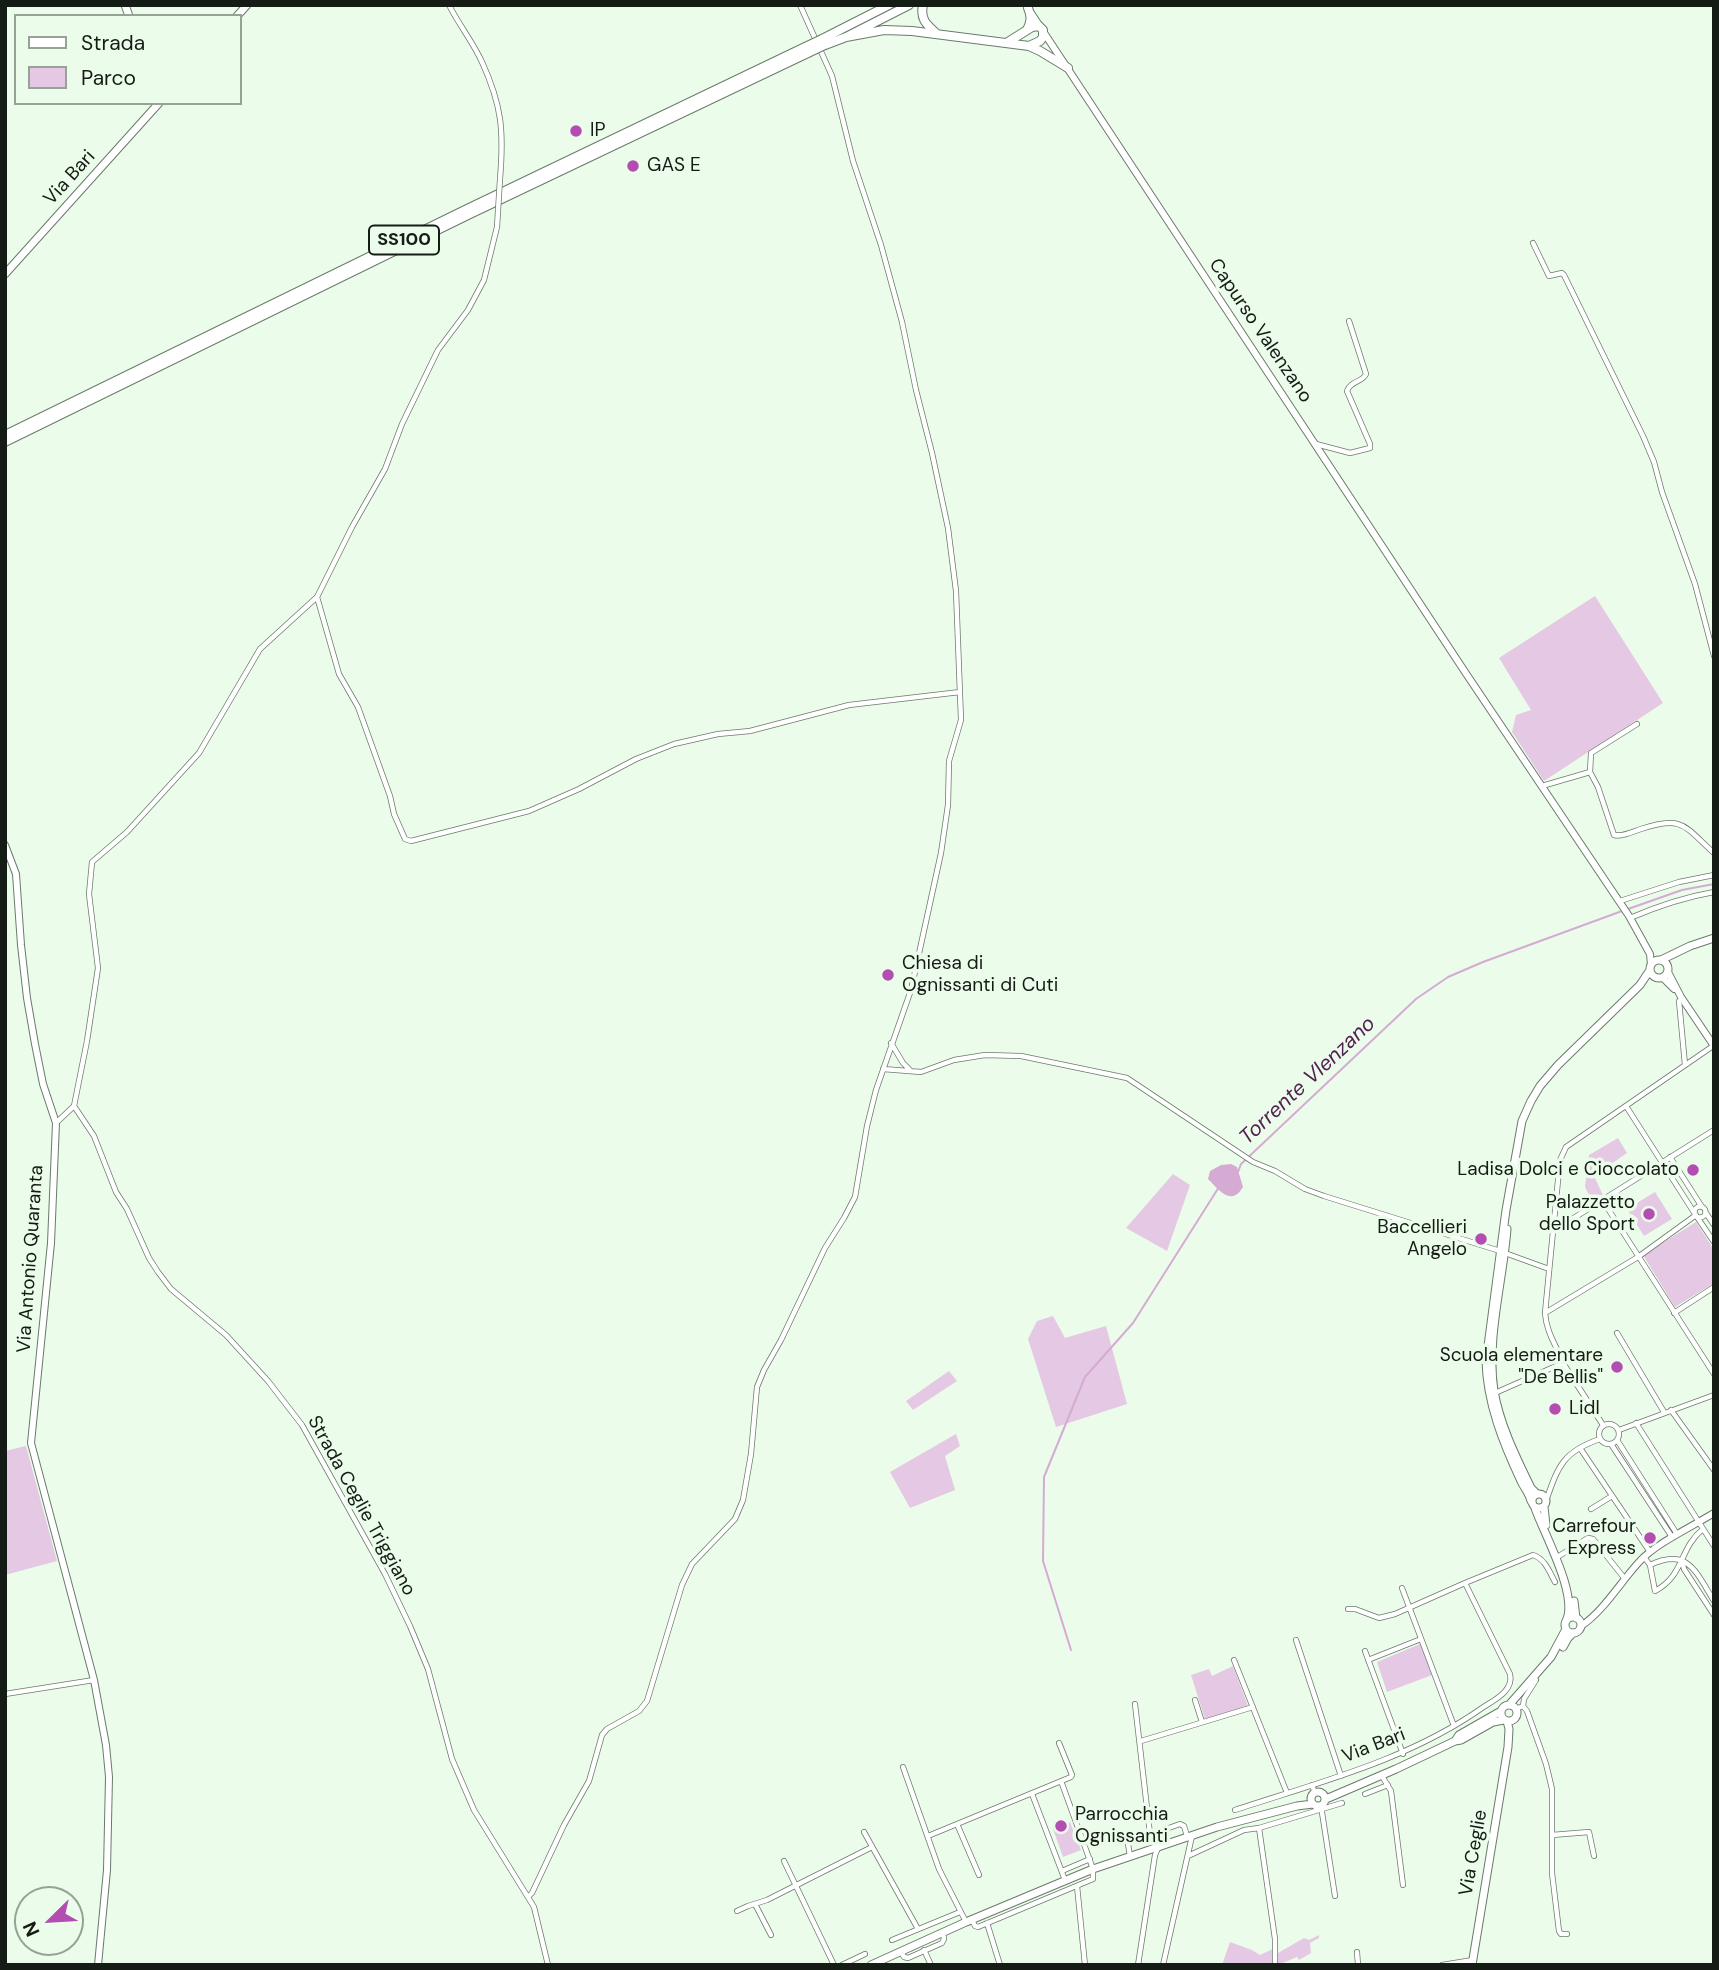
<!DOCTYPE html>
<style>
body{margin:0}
#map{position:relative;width:1719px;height:1970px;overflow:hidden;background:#ebfceb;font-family:"DM Sans",sans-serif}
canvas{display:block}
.frame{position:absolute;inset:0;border:7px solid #151b15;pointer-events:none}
.legend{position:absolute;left:14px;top:14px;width:228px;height:91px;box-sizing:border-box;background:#ebfceb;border:2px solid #95a295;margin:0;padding:9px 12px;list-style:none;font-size:21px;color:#151b15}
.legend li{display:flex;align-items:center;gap:14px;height:35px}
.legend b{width:35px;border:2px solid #95a295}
.north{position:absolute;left:14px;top:1886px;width:70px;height:70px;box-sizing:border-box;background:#ebfceb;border:2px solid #95a295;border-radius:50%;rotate:246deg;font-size:19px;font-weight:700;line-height:28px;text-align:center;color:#151b15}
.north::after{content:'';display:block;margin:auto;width:24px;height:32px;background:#b34db1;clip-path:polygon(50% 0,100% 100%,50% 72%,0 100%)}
</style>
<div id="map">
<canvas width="1719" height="1970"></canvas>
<div class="frame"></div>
<ul class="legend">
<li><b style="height:9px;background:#fff"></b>Strada</li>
<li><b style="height:19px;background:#e5c8e3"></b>Parco</li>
</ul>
<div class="north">N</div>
</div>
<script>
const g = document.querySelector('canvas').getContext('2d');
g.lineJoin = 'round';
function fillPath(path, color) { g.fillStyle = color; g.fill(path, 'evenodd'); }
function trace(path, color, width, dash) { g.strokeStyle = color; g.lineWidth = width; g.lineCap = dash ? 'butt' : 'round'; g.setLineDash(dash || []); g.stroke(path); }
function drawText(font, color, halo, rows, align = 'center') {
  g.font = font + ' "DM Sans",sans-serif'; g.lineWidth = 7; g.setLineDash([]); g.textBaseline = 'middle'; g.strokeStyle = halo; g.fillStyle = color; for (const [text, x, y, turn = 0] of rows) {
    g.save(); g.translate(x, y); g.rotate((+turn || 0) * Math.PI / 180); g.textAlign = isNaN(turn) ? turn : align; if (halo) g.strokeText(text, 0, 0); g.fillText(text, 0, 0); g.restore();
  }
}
const green = new Path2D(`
 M1595,596L1663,703L1544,781L1512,732L1516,715L1531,710L1499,658Z
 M1618,1138L1627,1153L1594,1176L1603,1195L1592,1201L1585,1187L1589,1155Z
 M1173,1174L1190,1185L1167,1251L1126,1228Z
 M1655,1192L1672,1219L1644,1236L1627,1209Z
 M1696,1222L1714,1250V1283L1675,1307L1643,1255Z
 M1053,1316L1065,1338L1106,1326L1127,1404L1056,1427L1028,1339L1037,1321Z
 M949,1371L957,1381L913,1410L906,1401Z
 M956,1434L960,1446L945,1456L955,1490L910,1508L890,1472Z
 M26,1446L57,1561L5,1575V1451Z
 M1420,1644L1432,1675L1387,1692L1377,1662Z
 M1233,1666L1248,1706L1205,1719L1191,1675L1209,1669L1212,1676Z
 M1070,1822L1081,1850L1063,1857L1053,1829Z
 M1319,1935V1938L1310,1943L1311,1953L1299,1960L1297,1957L1278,1965V1953L1304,1938L1309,1940Z
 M1230,1942L1252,1950L1260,1955L1273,1949L1272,1965H1222Z`);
const water = new Path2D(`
 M1231,1164L1237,1167L1243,1187C1231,1207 1219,1190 1208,1179L1210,1171L1221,1165Z`);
const stream = new Path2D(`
 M1628,909L1682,890L1714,884
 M1238,1172L1241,1164L1416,999L1448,977L1483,962L1622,911
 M1071,1650L1043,1561L1044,1477L1085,1377L1133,1323L1219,1187`);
const minor = new Path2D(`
 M449,5C459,25 473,42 482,62C502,106 504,131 500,179
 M1533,243L1549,276L1562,273L1564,275L1643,436L1654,462L1662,492L1695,584L1714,656
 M1316,444L1350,453L1370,448V444L1347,391C1350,381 1363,382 1366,374L1349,321
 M317,597L339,674L358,707L390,796L394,814L405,839L411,841L529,811L579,789L636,759L674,744L718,734L750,731L849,705L960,692
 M1590,772L1591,753L1637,724
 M1542,786L1590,772L1598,787L1614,835C1622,837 1632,832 1641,829C1683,815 1684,826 1714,853
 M1620,901L1679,882L1714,875
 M1630,918C1658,906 1685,897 1714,892
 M1682,999L1679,1001L1685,1065
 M891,1043L903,1063L910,1070
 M883,1069L921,1072L954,1060L985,1055L1021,1056L1127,1078L1253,1162L1275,1171L1305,1189L1324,1196L1500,1251
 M74,1106L94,1136L116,1192L127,1209L149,1258L158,1272L171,1289L226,1335L268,1381L302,1425L385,1574L410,1626L428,1669L452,1759L474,1810L534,1907L548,1965
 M1626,1106L1695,1214
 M56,1123L74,1106L87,1041L98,968L89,894L92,862L127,832L199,753L260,649L317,597L352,527L385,469L402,424L438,350L468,310L484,280L497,227
 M1670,1157L1702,1207
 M1603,1201L1714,1374
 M1694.5 1212a5.5 5.5 0 1 1 11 0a5.5 5.5 0 1 1-11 0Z
 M1706,1213L1714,1225
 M1697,1217L1714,1242
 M1553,1231L1714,1130
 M1505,1253L1549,1269
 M1545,1313L1638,1257L1696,1215
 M1674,1313L1714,1287
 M1617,1333L1664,1412
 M1495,1393L1563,1363
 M1671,1410L1714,1470
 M1636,1423L1714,1546
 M1599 1434a10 10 0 1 1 20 0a10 10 0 1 1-20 0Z
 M1603,1425L1563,1363C1556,1344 1547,1335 1545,1313L1560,1160L1566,1147L1713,1046
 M1619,1430L1714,1395
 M1617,1440L1677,1534
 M1611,1444L1672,1537
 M1580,1448L1650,1552
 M1546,1501C1558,1467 1562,1452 1600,1439
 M1591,1509L1612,1496
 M1559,1556L1588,1538L1593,1539L1625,1579
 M1644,1557L1650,1565C1688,1547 1696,1572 1714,1601
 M1682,1561L1684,1569L1714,1615
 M1650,1565L1655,1591C1685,1575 1679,1548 1703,1529
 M1402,1588L1454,1726
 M1348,1609H1355L1379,1618L1395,1614L1465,1583L1533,1555C1545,1559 1549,1571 1555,1582
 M1296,1640L1341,1776
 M1365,1651L1403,1754
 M1234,1660L1287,1793
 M1368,1660L1421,1639
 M5,1694L94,1680
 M1195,1700L1202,1722
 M1135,1704L1150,1834
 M1523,1706L1527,1711L1546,1764L1552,1789V1873L1559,1931L1561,1934H1567
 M1523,1706L1524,1699L1536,1680
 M1516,1709L1523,1706
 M1141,1741L1253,1707
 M903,1767L939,1869L966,1922
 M1382,1776L1391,1791L1403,1885
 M1312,1785L1315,1793
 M1032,1794L1065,1880
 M1365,1794L1388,1785
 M1321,1806L1335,1896
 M1235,1810C1320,1782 1408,1760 1482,1708C1494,1700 1514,1691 1510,1674L1465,1583
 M957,1824L979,1875
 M1259,1828L1275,1939V1965
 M864,1832L918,1929
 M1552,1835L1589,1832L1594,1856
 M928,1836L1071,1777L1072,1775L1059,1743
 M1130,1856L1128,1844L1132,1841L1180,1824L1184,1826L1187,1836
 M1188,1856L1244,1830L1259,1828L1342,1803
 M784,1861L834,1965
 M1062,1871L1090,1859
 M1077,1886L1085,1965
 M528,1897L532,1893L564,1825L589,1781L602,1735L607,1729L639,1711L647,1701L682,1585L692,1564L735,1519L743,1500L751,1454L757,1387L764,1370L781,1340L825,1248L844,1218L855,1197L867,1126L876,1090L911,990L941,853L948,805L949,761L961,720L956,591L948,528L932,453L916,390L902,322L881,245L853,161L832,76L800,5
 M755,1904L771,1935
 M737,1911L748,1906L767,1900L872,1847
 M972,1920L975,1926L978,1927L1093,1879V1869L1061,1781
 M987,1923L1000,1965
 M892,1940L960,1912
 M924,1950L931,1965
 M901,1952L904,1957L908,1958L942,1943L944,1939L943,1933
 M1357,1952L1358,1965
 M842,1965L865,1954
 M1138,1965L1155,1855L1158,1848
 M1163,1965L1192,1836
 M1442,1965L1473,1960`);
const tertiary = new Path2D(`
 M1031,13L1467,675L1629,916L1650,954L1651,965
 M5,845L16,874L21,945L27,998L35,1044L43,1084L56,1123L51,1243L31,1443L94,1680L106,1745L109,1777L107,1870L98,1965
 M1668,972L1681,997L1714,1046
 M1663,978L1674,989
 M1581,1626C1604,1611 1621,1581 1640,1561C1655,1544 1693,1526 1714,1513`);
const secondary = new Path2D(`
 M125,5L129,16
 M237,16L247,5
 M5,274L159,103
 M1650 969a9 9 0 1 1 18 0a9 9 0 1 1-18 0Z
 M1661,960L1690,946L1714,938
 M1507,1229C1503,1281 1486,1339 1494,1391C1500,1425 1516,1457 1531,1488L1537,1494
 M1532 1501a7 7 0 1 1 14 0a7 7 0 1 1-14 0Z
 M1531,1501C1529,1493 1524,1488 1521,1481C1503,1443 1487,1403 1486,1361L1506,1210L1522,1121L1531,1101L1540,1086L1558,1065L1640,985L1650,970
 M1544,1507L1546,1525
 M1535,1508C1544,1534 1579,1596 1566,1621
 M1574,1601L1576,1618
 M1565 1625a8 8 0 1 1 16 0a8 8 0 1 1-16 0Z
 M1563,1647L1568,1638L1573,1633
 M1501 1713a8 8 0 1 1 16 0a8 8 0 1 1-16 0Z
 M1509,1705L1551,1657L1566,1629
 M1455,1741L1459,1735L1501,1711
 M1311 1799a7 7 0 1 1 14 0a7 7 0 1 1-14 0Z
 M1326,1799L1396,1769L1455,1741L1461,1740L1493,1722L1504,1720
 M871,1965L966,1922L1093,1869L1217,1827L1297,1806L1313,1804
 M1472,1965L1508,1747L1509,1729L1507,1721`);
const trunk = new Path2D(`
 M923,5C920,19 926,24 936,33
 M1027,30C1031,22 1032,17 1028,8
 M846,37L884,30L912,31L1029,46L1040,51L1068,68
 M822,39L889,5
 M1008,42L1032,27L1039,26L1043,30V37L1040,41L1029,46
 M825,45L846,37L909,5
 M5,435L467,209L805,47
 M5,442L468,215L808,53`);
const minorBridge = new Path2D(`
 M497,227L500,179`);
const trunkBridge = new Path2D(`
 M805,47L822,39
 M808,53L825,45`);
const markers = [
 [576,131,7,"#b34db1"],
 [633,166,7,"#b34db1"],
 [888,975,7,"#b34db1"],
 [1693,1170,7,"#b34db1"],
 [1649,1214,7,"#b34db1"],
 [1481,1239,7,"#b34db1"],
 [1617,1367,7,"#b34db1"],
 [1555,1409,7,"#b34db1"],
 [1650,1538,7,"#b34db1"],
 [1061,1826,7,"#b34db1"]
];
const shields = [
 [404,240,70]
];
const shieldNames = [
 ["SS100",404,240]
];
const poiNames = [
 ["IP",590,131],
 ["GAS E",647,166],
 ["Chiesa di",902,964],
 ["Ognissanti di Cuti",902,986],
 ["Ladisa Dolci e Cioccolato",1679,1170,"right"],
 ["Palazzetto",1635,1203,"right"],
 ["dello Sport",1635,1225,"right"],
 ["Baccellieri",1467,1228,"right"],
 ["Angelo",1467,1250,"right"],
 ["Scuola elementare",1603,1356,"right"],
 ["\"De Bellis\"",1603,1378,"right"],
 ["Lidl",1569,1409],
 ["Carrefour",1636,1527,"right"],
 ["Express",1636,1549,"right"],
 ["Parrocchia",1075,1815],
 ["Ognissanti",1075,1837]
];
const streetNames = [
 ["Via Bari",70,178,-48],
 ["Capurso Valenzano",1260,331,56],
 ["Via Antonio Quaranta",31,1259,-86],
 ["Strada Ceglie Triggiano",361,1506,61],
 ["Via Bari",1374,1746,-21],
 ["Via Ceglie",1474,1853,-80]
];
const waterNames = [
 ["Torrente Vlenzano",1308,1081,-43]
];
fillPath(green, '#e5c8e3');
fillPath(water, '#d5abd3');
trace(stream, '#d5abd3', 2);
trace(minor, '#6b7a6c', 6);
trace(tertiary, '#6b7a6c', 8);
trace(secondary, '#6b7a6c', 9);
trace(trunk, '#6b7a6c', 10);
trace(minor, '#fff', 4.5);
trace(tertiary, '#fff', 6);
trace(secondary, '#fff', 7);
trace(trunk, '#fff', 8);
trace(minorBridge, '#6b7a6c', 6, []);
trace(trunkBridge, '#6b7a6c', 10, []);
trace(minorBridge, '#fff', 4.5);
trace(trunkBridge, '#fff', 8);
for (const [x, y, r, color] of markers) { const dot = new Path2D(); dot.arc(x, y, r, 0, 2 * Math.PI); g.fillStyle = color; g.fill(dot); trace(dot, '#ebfceb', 2.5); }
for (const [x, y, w] of shields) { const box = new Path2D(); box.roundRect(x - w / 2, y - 14.5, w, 29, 5); g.fillStyle = '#ebfceb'; g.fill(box); trace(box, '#151b15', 2); }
drawText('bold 18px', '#151b15', null, shieldNames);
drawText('19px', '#151b15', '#ebfceb', poiNames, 'left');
drawText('19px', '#151b15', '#ebfceb', streetNames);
drawText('italic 21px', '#532052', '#ebfceb', waterNames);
</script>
